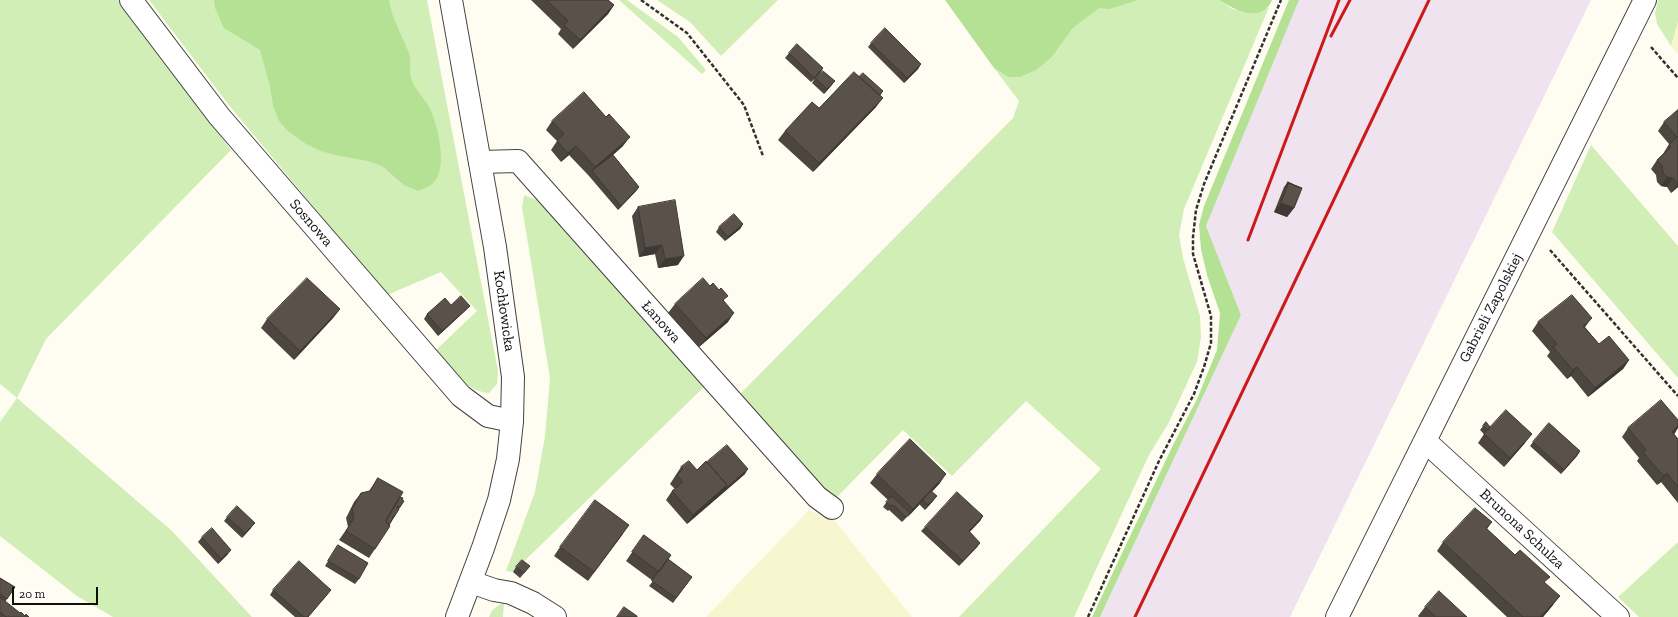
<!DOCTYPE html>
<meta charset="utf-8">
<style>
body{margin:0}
#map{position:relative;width:1678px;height:617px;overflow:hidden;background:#fffdf2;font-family:"Zilla Slab",serif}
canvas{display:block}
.scale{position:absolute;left:12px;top:587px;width:86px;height:18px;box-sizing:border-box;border:2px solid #0f0f0f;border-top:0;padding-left:5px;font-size:12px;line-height:14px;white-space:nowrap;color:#0f0f0f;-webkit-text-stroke:3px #fff;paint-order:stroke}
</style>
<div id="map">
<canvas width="1678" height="617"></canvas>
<div class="scale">20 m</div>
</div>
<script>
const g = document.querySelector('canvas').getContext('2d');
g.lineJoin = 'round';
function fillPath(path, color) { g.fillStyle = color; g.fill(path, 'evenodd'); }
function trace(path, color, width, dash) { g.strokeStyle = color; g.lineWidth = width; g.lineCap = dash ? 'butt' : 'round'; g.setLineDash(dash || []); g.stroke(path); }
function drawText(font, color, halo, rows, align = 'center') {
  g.font = font + ' "Zilla Slab",serif'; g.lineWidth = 4; g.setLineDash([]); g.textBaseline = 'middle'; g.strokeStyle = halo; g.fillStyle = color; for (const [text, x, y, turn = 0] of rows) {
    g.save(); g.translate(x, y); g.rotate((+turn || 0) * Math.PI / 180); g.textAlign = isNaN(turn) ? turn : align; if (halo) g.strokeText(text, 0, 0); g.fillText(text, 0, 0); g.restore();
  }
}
const industrial = new Path2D(`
 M1299,0H1591L1290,617H1100L1241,315L1206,226Z`);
const farmland = new Path2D(`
 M1678,22V54L1671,46Z
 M809,510L821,516H831L912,617H706Z`);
const green = new Path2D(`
 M0,0H118L231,150L46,339L17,398L172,531L252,617H113L77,596L0,536V422L17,398L0,384Z
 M149,0H427L498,371L497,384L489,393C464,391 451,368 435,351L477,311L441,272L387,295L228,104Z
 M619,0H627L678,37L706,70L702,74Z
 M657,0H778L721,56L690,22Z
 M1139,0H1219L1232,9L1261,12L1269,7L1184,209L1179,235L1183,258L1200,316L1201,337L1197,362L1168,424L1149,455L1074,617H959L1101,469L1026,401L952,476L903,430L834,500L739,395L1013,118L1019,101L994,68L1008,77L1052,57L1073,28L1099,7L1109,8Z
 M1658,0H1678V22L1671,46L1657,24L1655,13Z
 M1591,145L1678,246V378L1552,232Z
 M524,195L542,202L704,387L513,572L506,571L535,492L545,436L550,378L522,207Z
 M1678,542V617H1639L1618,597Z
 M504,603L503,617H489C492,609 496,606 504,603Z`);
const forest = new Path2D(`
 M214,0H389C392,21 404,37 410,57C411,64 409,71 411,78C415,91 425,98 430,109C438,125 449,171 432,184C428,187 422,189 418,191L404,185L382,166L368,161L335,155L321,151L306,144L288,131L279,121L273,105L270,86L260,50L224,28L215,8Z
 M945,0H1139L1109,9L1099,8L1073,28L1052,57L1036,70L1020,77H1008L994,68Z
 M1219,0H1272C1262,24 1234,10 1219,0Z
 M1289,0H1299L1206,226L1241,315L1100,617H1092L1172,447L1197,399L1217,350L1220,313L1207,275L1201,249L1199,225L1204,206Z`);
const path = new Path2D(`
 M641,0L687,33L744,105L763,156
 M1651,47L1678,78
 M1550,250L1678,396
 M1088,617L1159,461L1194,394L1204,367L1211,343V316L1193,254V237L1196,210L1204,184L1281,0`);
const minor = new Path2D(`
 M131,0L219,116L461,396L488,416L512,421
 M480,162L518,161L817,497L832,508
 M1425,441L1618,617
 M471,582L494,590L511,593L533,603L555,617
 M1337,617L1645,0`);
const tertiary = new Path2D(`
 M451,0L495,247L513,377L512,421L508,459L499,500L483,548L457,617`);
const rail = new Path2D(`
 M1331,36L1350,0
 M1248,240L1339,0
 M1135,617L1429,0`);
const wall = new Path2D(`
 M531,0H608L614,5L608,14L573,49L558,34L561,29Z
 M871,43L921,64L918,69L904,83L868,47Z
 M789,53L823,68L820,73L811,82L785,58Z
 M859,77L883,91L880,96L876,107L813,172L778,140L785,131L819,108Z
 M815,78L835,81L831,86L824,94L812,83Z
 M1678,110V187L1671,193L1667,187L1661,186L1657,182L1656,175L1651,169L1657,160L1663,154L1669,144L1658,131L1664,122Z
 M552,121L623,146L613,155L639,187L636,191L618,210L589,176L569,155L561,162L551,150L557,141L546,130Z
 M1288,182L1294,208L1287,217L1274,212L1284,187Z
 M638,207L678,265L658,268L655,254L639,257L632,216Z
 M743,224L740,229L725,241L716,232L719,227Z
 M724,302L728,322L699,347L668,313L675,304Z
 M451,305L466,310L438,336L424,319L427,314Z
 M340,309L333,318L294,360L261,328L267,319Z
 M1538,322L1585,327L1599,344L1629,360L1623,369L1588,397L1571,376L1567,379L1547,356L1550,352L1532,331Z
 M1486,422L1490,427L1525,443L1504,467L1478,443L1484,434L1480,430Z
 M1628,428L1675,433L1674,434L1678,439V503L1661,482L1657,485L1637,461L1639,458L1622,437Z
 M1533,442L1580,451L1577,456L1561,474L1530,446Z
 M707,462L745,474L687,524L666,500L672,491L675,489L670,484L681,467L697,470Z
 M877,474L940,483L932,492L937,496L933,501L925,510L920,505V504L902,522L889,510L888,511L883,507L888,500L870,483Z
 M378,478L400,497L404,501L375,549L369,558L339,540L348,527L346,518L354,502L361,493L369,491Z
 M983,516L980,521L969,532L980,543L977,547L959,566L921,531L925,527Z
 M227,517L251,528L242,538L224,521Z
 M1492,522L1487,529L1545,583L1553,605L1543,617H1507L1437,551L1443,542Z
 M623,534L588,581L554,556L560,547Z
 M644,535L668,559L692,577L673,603L649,586L653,581L626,561Z
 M202,537L228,554L218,564L198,542Z
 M338,545L359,579L355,584L325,566Z
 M516,567L526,571L520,578L513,572Z
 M0,578L15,587L5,602L20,613L29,617H0Z
 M273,590L328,594L308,617H295L270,595Z
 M1425,607L1467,617H1419L1418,616Z`);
const shadedWall = new Path2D(`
 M614,5L608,14L573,49L580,40Z
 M921,64L918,69L904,83L907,78Z
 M823,68L820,73L811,82L814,78Z
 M835,81L831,86L824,94L827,89Z
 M883,98L876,107L813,172L819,163Z
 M630,137L623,146L593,172L592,171L595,167Z
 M576,146L569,155L561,162L568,153Z
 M1667,177L1673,178L1667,187L1661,186Z
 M1678,183V187L1671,193Z
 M639,187L636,191L618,210L621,206Z
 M1281,203L1294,208L1287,217L1274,212Z
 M743,224L740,229L725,241L728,237Z
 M662,245L655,254L639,257L645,248Z
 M684,256L678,265L658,268L665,259Z
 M470,306L466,310L438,336L442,331Z
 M340,309L333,318L294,360L300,351Z
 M734,313L728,322L699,347L706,338Z
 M1592,318L1585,327L1577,335L1583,326Z
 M1629,360L1623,369L1588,397L1595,388Z
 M1577,367L1571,376L1567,379L1573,370Z
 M1678,426V428L1675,433L1666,441L1672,432Z
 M1532,434L1525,443L1504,467L1510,458Z
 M1580,451L1577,456L1561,474L1564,470Z
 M748,469L745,474L687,524L693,515L727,485Z
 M1667,473L1661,482L1657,485L1664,476Z
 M946,474L940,483L923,500L920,504L907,518L913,509Z
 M937,496L933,501L925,510L928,505Z
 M983,516L980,521L966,536L969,531Z
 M255,523L251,528L242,538L245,533Z
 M980,543L977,547L959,566L963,561Z
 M231,550L228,554L218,564L221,559Z
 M1560,596L1553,605L1543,617H1540Z`);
const building = new Path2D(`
 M547,0H608L614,5L580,40L564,25L568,21Z
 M885,28L921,64L907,78L871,43Z
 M797,44L823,68L814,78L789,53Z
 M823,71L835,81L827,89L815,78Z
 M854,72L883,98L819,163L785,131L812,102L819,108Z
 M863,73L883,91L879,95L859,77Z
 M584,92L606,117L609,114L630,137L595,167L576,146L568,153L557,141L564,134L552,121Z
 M1678,110V184L1673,178L1667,177L1663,173L1662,166L1657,160L1671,147L1669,145L1677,137L1664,122Z
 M613,155L639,187L621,206L592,171Z
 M1288,182L1300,188L1289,183L1286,187Z
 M1289,183L1302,188L1294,208L1281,203Z
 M675,200L684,256L665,259L662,245L645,248L638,207Z
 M734,214L743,224L728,237L719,227Z
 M307,278L340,309L300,351L267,319Z
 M703,278L710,286L713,283L719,290L721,288L728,296L723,300L734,313L706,338L675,304Z
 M1572,295L1592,318L1583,326L1599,344L1609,336L1629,360L1595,388L1577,367L1573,370L1553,347L1557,344L1538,322Z
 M461,296L470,306L442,331L427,314L445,298L451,305Z
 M1661,400L1678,420V426L1672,432L1678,439V487L1667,473L1664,476L1653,464L1643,452L1646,450L1628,428Z
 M1506,410L1532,434L1510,458L1484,434Z
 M1486,422L1490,427L1488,430L1483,426Z
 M1549,423L1580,451L1564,470L1533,442Z
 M910,439L946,474L913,509L877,474Z
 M727,445L748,469L724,490L727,485L707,462Z
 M689,461L697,470L706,461L727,485L693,515L672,491L683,482L677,475L683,469L681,467Z
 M378,478L403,492L386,521L390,526L375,549L346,531L354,518L352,509L361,493L370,491Z
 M931,491L937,496L928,505L923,500Z
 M957,492L983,516L969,531L980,543L963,561L925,527Z
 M892,496L910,513L906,517L893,505L891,506L886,502Z
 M400,497L403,498L402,500L404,501L400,507L398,506L397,508L399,509L394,517H392L393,518L389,525L386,521Z
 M595,500L629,525L594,572L560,547Z
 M237,506L255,523L245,533L227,517Z
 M1475,508L1492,522L1486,528L1515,555L1520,550L1550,577L1544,582L1560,596L1540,617H1523L1443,542Z
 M212,528L231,550L221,559L202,537Z
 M644,535L671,555L659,572L632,552Z
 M338,545L368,563L359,579L328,561Z
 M668,559L692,577L676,598L652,581Z
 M522,560L530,566L524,573L516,567Z
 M299,561L331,590L308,617H304L273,590Z
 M0,578L15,587L7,599L0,594Z
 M1439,591L1467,617H1434L1435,616L1425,607Z
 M0,597L20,613L21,612L25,616L26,614L29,617H6L0,612Z
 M624,607L637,616V617H617Z`);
const streetNames = [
 ["Sosnowa",311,223,49],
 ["Gabrieli Zapolskiej",1491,308,-63],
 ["Kochłowicka",504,311,82],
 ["Łanowa",661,322,48],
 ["Brunona Schulza",1522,529,43]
];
fillPath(industrial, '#eee3ef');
fillPath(farmland, '#f8f6ce');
fillPath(green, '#d1eeb7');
fillPath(forest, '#b4e194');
trace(minor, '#424242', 24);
trace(tertiary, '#424242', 24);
trace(path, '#313131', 2.5, [4, 2]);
trace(minor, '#fff', 22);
trace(tertiary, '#fff', 22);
trace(rail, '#ce191a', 3);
fillPath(wall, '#4d4640');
fillPath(shadedWall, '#3e3934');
fillPath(building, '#59514a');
trace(building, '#3e3934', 1);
drawText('15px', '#0f0f0f', '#fff', streetNames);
</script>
